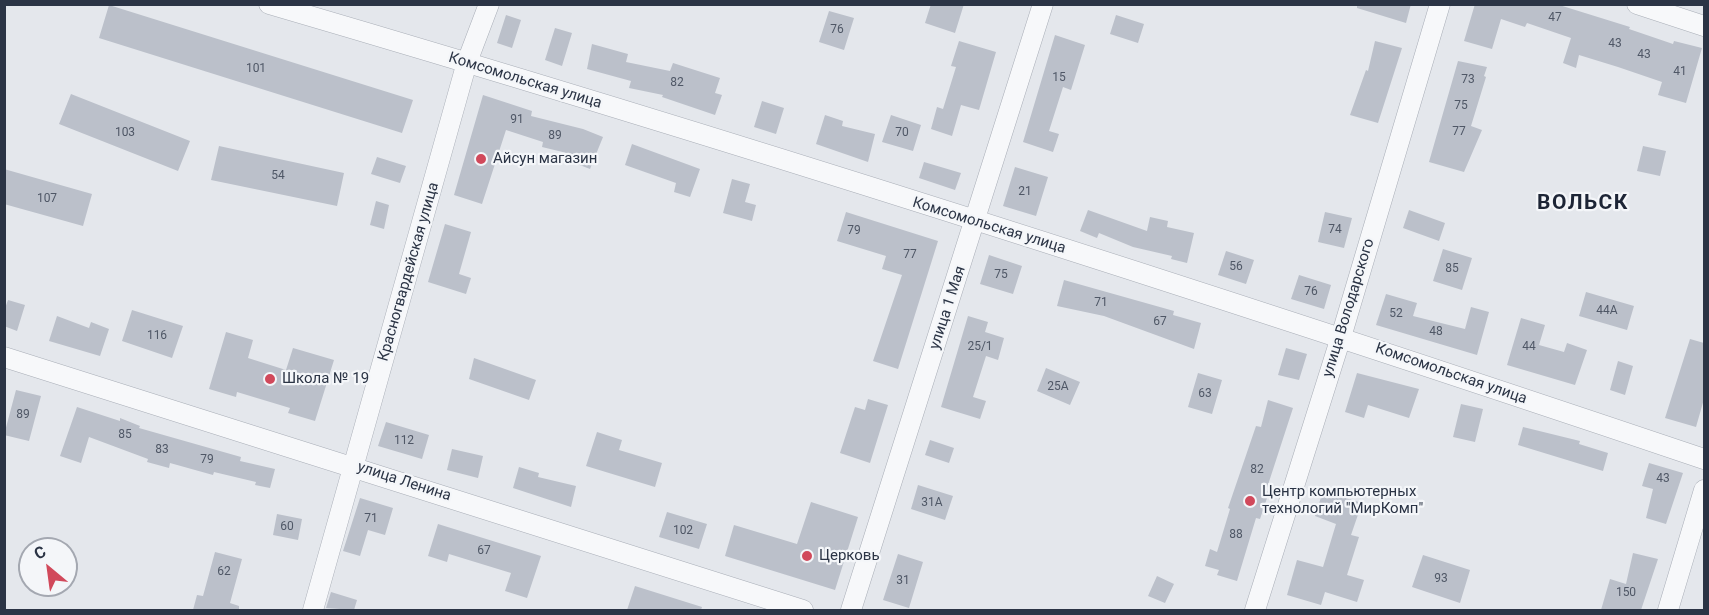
<!DOCTYPE html>
<meta charset="utf-8">
<style>
body{margin:0}
#map{position:relative;width:1709px;height:615px;overflow:hidden;background:#e4e7ec;font-family:Roboto,sans-serif}
canvas{display:block}
.frame{position:absolute;inset:0;border:6px solid #2b3445;pointer-events:none}
.north{position:absolute;left:18px;top:537px;width:60px;height:60px;box-sizing:border-box;background:#f4f6f9;border:2px solid #a4a8b1;border-radius:50%;rotate:331deg;font-size:16px;font-weight:700;line-height:24px;text-align:center;color:#2b3445}
.north::after{content:'';display:block;margin:auto;width:21px;height:27px;background:#d1495b;clip-path:polygon(50% 0,100% 100%,50% 72%,0 100%)}
</style>
<div id="map">
<canvas width="1709" height="615"></canvas>
<div class="frame"></div>
<div class="north">С</div>
</div>
<script>
const g = document.querySelector('canvas').getContext('2d');
g.lineJoin = 'round';
function fillPath(path, color) { g.fillStyle = color; g.fill(path, 'evenodd'); }
function trace(path, color, width, dash) { g.strokeStyle = color; g.lineWidth = width; g.lineCap = dash ? 'butt' : 'round'; g.setLineDash(dash || []); g.stroke(path); }
function drawText(font, color, halo, rows, align = 'center') {
  g.font = font + ' Roboto,sans-serif'; g.lineWidth = 4.5; g.setLineDash([]); g.textBaseline = 'middle'; g.strokeStyle = halo; g.fillStyle = color; for (const [text, x, y, turn = 0] of rows) {
    g.save(); g.translate(x, y); g.rotate((+turn || 0) * Math.PI / 180); g.textAlign = isNaN(turn) ? turn : align; if (halo) g.strokeText(text, 0, 0); g.fillText(text, 0, 0); g.restore();
  }
}
const building = new Path2D(`
 M931,4H964L955,33L925,23Z
 M1357,4H1411L1406,23L1357,8Z
 M1475,4H1556L1630,27L1629,29L1673,44L1674,41L1702,48L1686,103L1658,95L1662,82L1618,67L1579,55L1576,68L1563,63L1571,38L1527,23L1525,27L1501,19L1492,49L1464,41Z
 M109,5L413,100L402,133L99,38Z
 M829,11L854,18L844,50L819,42Z
 M506,15L521,20L512,48L497,43Z
 M1116,15L1144,24L1138,43L1110,34Z
 M555,28L572,33L562,66L545,60Z
 M1055,35L1085,45L1071,90L1063,87L1049,131L1059,134L1053,152L1023,142Z
 M959,41L996,52L979,110L961,105L952,136L931,129L937,107L943,109L956,67L951,66Z
 M1375,41L1402,48L1378,123L1350,115L1366,70L1368,71Z
 M592,44L628,54L626,62L670,71L673,63L720,78L715,93L722,95L715,115L662,97L663,95L629,88L631,81L587,69Z
 M1458,61L1487,67L1484,76L1486,77L1471,126L1482,130L1464,172L1429,162Z
 M71,94L190,141L178,171L59,124Z
 M483,95L532,111L531,116L583,129L603,137L590,169L572,162L575,155L542,147L543,142L506,130L482,204L454,195Z
 M762,101L784,108L776,134L754,127Z
 M825,115L843,121L842,126L875,134L868,162L816,144Z
 M891,115L921,125L913,151L882,142Z
 M632,144L700,169L690,197L674,192L676,183L625,165Z
 M219,146L344,173L337,206L211,180Z
 M1643,146L1666,151L1660,176L1637,171Z
 M377,157L406,166L400,183L371,174Z
 M924,162L961,173L955,190L919,178Z
 M1015,167L1048,177L1036,216L1003,206Z
 M4,169L92,194L83,226L4,204Z
 M732,179L750,184L745,202L756,205L752,221L723,213Z
 M376,201L389,205L384,229L370,225Z
 M1088,210L1147,231L1150,217L1168,221L1167,227L1194,233L1187,263L1171,259L1172,256L1133,247L1099,233L1097,238L1080,231Z
 M1409,210L1445,223L1439,241L1403,228Z
 M846,212L938,241L898,369L873,361L902,275L882,269L886,256L837,241Z
 M1325,212L1352,218L1344,248L1318,242Z
 M445,224L471,232L459,274L471,278L466,294L428,282Z
 M1443,249L1472,258L1462,290L1433,281Z
 M1226,251L1254,260L1246,284L1218,275Z
 M989,255L1022,266L1013,294L980,284Z
 M1299,275L1331,285L1324,309L1291,299Z
 M1064,280L1174,311L1173,315L1201,323L1194,349L1104,316L1057,306Z
 M1586,292L1634,306L1627,330L1579,316Z
 M1386,294L1417,303L1413,316L1465,329L1471,307L1489,312L1477,355L1376,325Z
 M8,300L25,305L17,331L4,326V311Z
 M132,310L183,326L172,358L122,341Z
 M57,316L89,328L91,322L109,329L100,356L49,341Z
 M968,316L988,322L985,332L1004,338L998,360L986,356L973,397L986,401L980,419L941,407Z
 M1521,318L1545,325L1539,345L1564,352L1567,343L1587,350L1575,385L1507,365Z
 M226,332L253,340L248,358L286,370L293,348L334,360L315,421L288,413L290,408L237,392L236,397L209,389Z
 M1690,339L1704,343V399L1696,427L1665,418Z
 M1286,348L1307,354L1299,380L1278,375Z
 M474,358L536,380L529,400L469,379Z
 M1618,361L1633,366L1625,395L1610,390Z
 M1046,368L1080,382L1070,405L1037,391Z
 M1198,373L1222,380L1212,414L1188,407Z
 M1357,373L1419,389L1409,418L1368,405L1364,418L1345,412Z
 M16,390L41,396L29,441L4,435Z
 M868,399L888,405L870,463L840,453L855,407L865,410Z
 M1268,400L1293,408L1266,491L1269,492L1260,519L1256,518L1237,581L1217,575L1219,570L1205,566L1210,549L1217,552L1230,509L1228,508L1256,426L1261,427Z
 M1461,404L1483,409L1475,442L1453,437Z
 M77,407L120,421V418L140,426L139,428L241,457L240,461L275,469L270,488L255,485L256,482L214,472L213,475L170,463L169,468L147,462L148,459L89,437L81,463L60,456Z
 M386,422L429,435L422,459L378,446Z
 M1523,427L1580,441L1579,444L1608,453L1603,471L1518,445Z
 M597,432L622,440L619,450L662,463L655,487L586,466Z
 M930,440L954,448L949,463L925,455Z
 M452,449L483,456L478,478L447,470Z
 M1649,463L1683,473L1666,524L1646,518L1653,489L1642,486Z
 M519,467L539,473L538,477L576,486L571,507L513,488Z
 M918,485L953,496L945,520L911,509Z
 M1323,491L1362,503L1351,535L1359,537L1347,575L1364,580L1357,602L1325,592L1321,605L1287,595L1297,560L1323,567L1336,524L1315,516Z
 M360,498L393,508L385,535L368,530L360,556L343,551Z
 M811,502L858,517L835,590L725,556L734,525L797,544Z
 M667,512L707,524L699,549L659,537Z
 M277,514L302,519L298,540L273,535Z
 M438,524L541,556L527,598L505,591L511,573L449,554L447,562L428,556Z
 M215,552L242,559L230,603L239,606V610H193L197,595L203,596Z
 M1633,553L1658,559L1641,610H1601L1610,579L1626,584Z
 M898,554L923,562L909,608L883,600Z
 M1423,555L1470,570L1460,603L1412,587Z
 M1157,576L1174,584L1165,603L1148,596Z
 M635,586L702,607L701,610H627Z
 M331,592L357,600L354,610L326,608Z`);
const minor = new Path2D(`
 M269,4C751,145 1229,299 1704,459
 M1637,4L1704,26
 M4,357L803,610
 M313,610L467,62L489,4
 M851,610L1043,4
 M1255,610L1341,337L1440,4
 M1668,610L1704,490`);
const markers = [
 [481,159,6,"#d1495b"],
 [270,379,6,"#d1495b"],
 [1250,501,6,"#d1495b"],
 [807,556,6,"#d1495b"]
];
const numberNames = [
 ["47",1555,18],
 ["76",837,30],
 ["43",1615,44],
 ["43",1644,55],
 ["101",256,69],
 ["41",1680,72],
 ["15",1059,78],
 ["73",1468,80],
 ["82",677,83],
 ["75",1461,106],
 ["91",517,120],
 ["77",1459,132],
 ["103",125,133],
 ["70",902,133],
 ["89",555,136],
 ["54",278,176],
 ["21",1025,192],
 ["107",47,199],
 ["74",1335,230],
 ["79",854,231],
 ["77",910,255],
 ["56",1236,267],
 ["85",1452,269],
 ["75",1001,275],
 ["76",1311,292],
 ["71",1101,303],
 ["44А",1607,311],
 ["52",1396,314],
 ["67",1160,322],
 ["48",1436,332],
 ["116",157,336],
 ["25/1",980,347],
 ["44",1529,347],
 ["25А",1058,387],
 ["63",1205,394],
 ["89",23,415],
 ["85",125,435],
 ["112",404,441],
 ["83",162,450],
 ["79",207,460],
 ["82",1257,470],
 ["43",1663,479],
 ["31А",932,503],
 ["71",371,519],
 ["60",287,527],
 ["102",683,531],
 ["88",1236,535],
 ["67",484,551],
 ["62",224,572],
 ["93",1441,579],
 ["31",903,581],
 ["150",1626,593]
];
const streetNames = [
 ["Комсомольская улица",525,81,17],
 ["Комсомольская улица",989,226,17],
 ["Красногвардейская улица",409,272,-74],
 ["улица 1 Мая",948,308,-72],
 ["улица Володарского",1349,308,-73],
 ["Комсомольская улица",1451,374,19],
 ["улица Ленина",404,482,18]
];
const poiNames = [
 ["Айсун магазин",493,159],
 ["Школа № 19",282,379],
 ["Центр компьютерных",1262,492],
 ["технологий \"МирКомп\"",1262,509],
 ["Церковь",819,556]
];
const districtNames = [
 ["ВОЛЬСК",1583,204]
];
fillPath(building, '#bbc0ca');
trace(minor, '#a9aeb7', 21);
trace(minor, '#f7f8fa', 20);
for (const [x, y, r, color] of markers) { const dot = new Path2D(); dot.arc(x, y, r, 0, 2 * Math.PI); g.fillStyle = color; g.fill(dot); trace(dot, '#f4f6f9', 2); }
drawText('12px', '#4f5766', null, numberNames);
drawText('15px', '#2b3445', '#f4f6f9', streetNames);
drawText('15px', '#2b3445', '#f4f6f9', poiNames, 'left');
g.letterSpacing = '1.5px';
drawText('bold 21px', '#1d2536', '#f4f6f9', districtNames);
g.letterSpacing = '0px';
</script>
